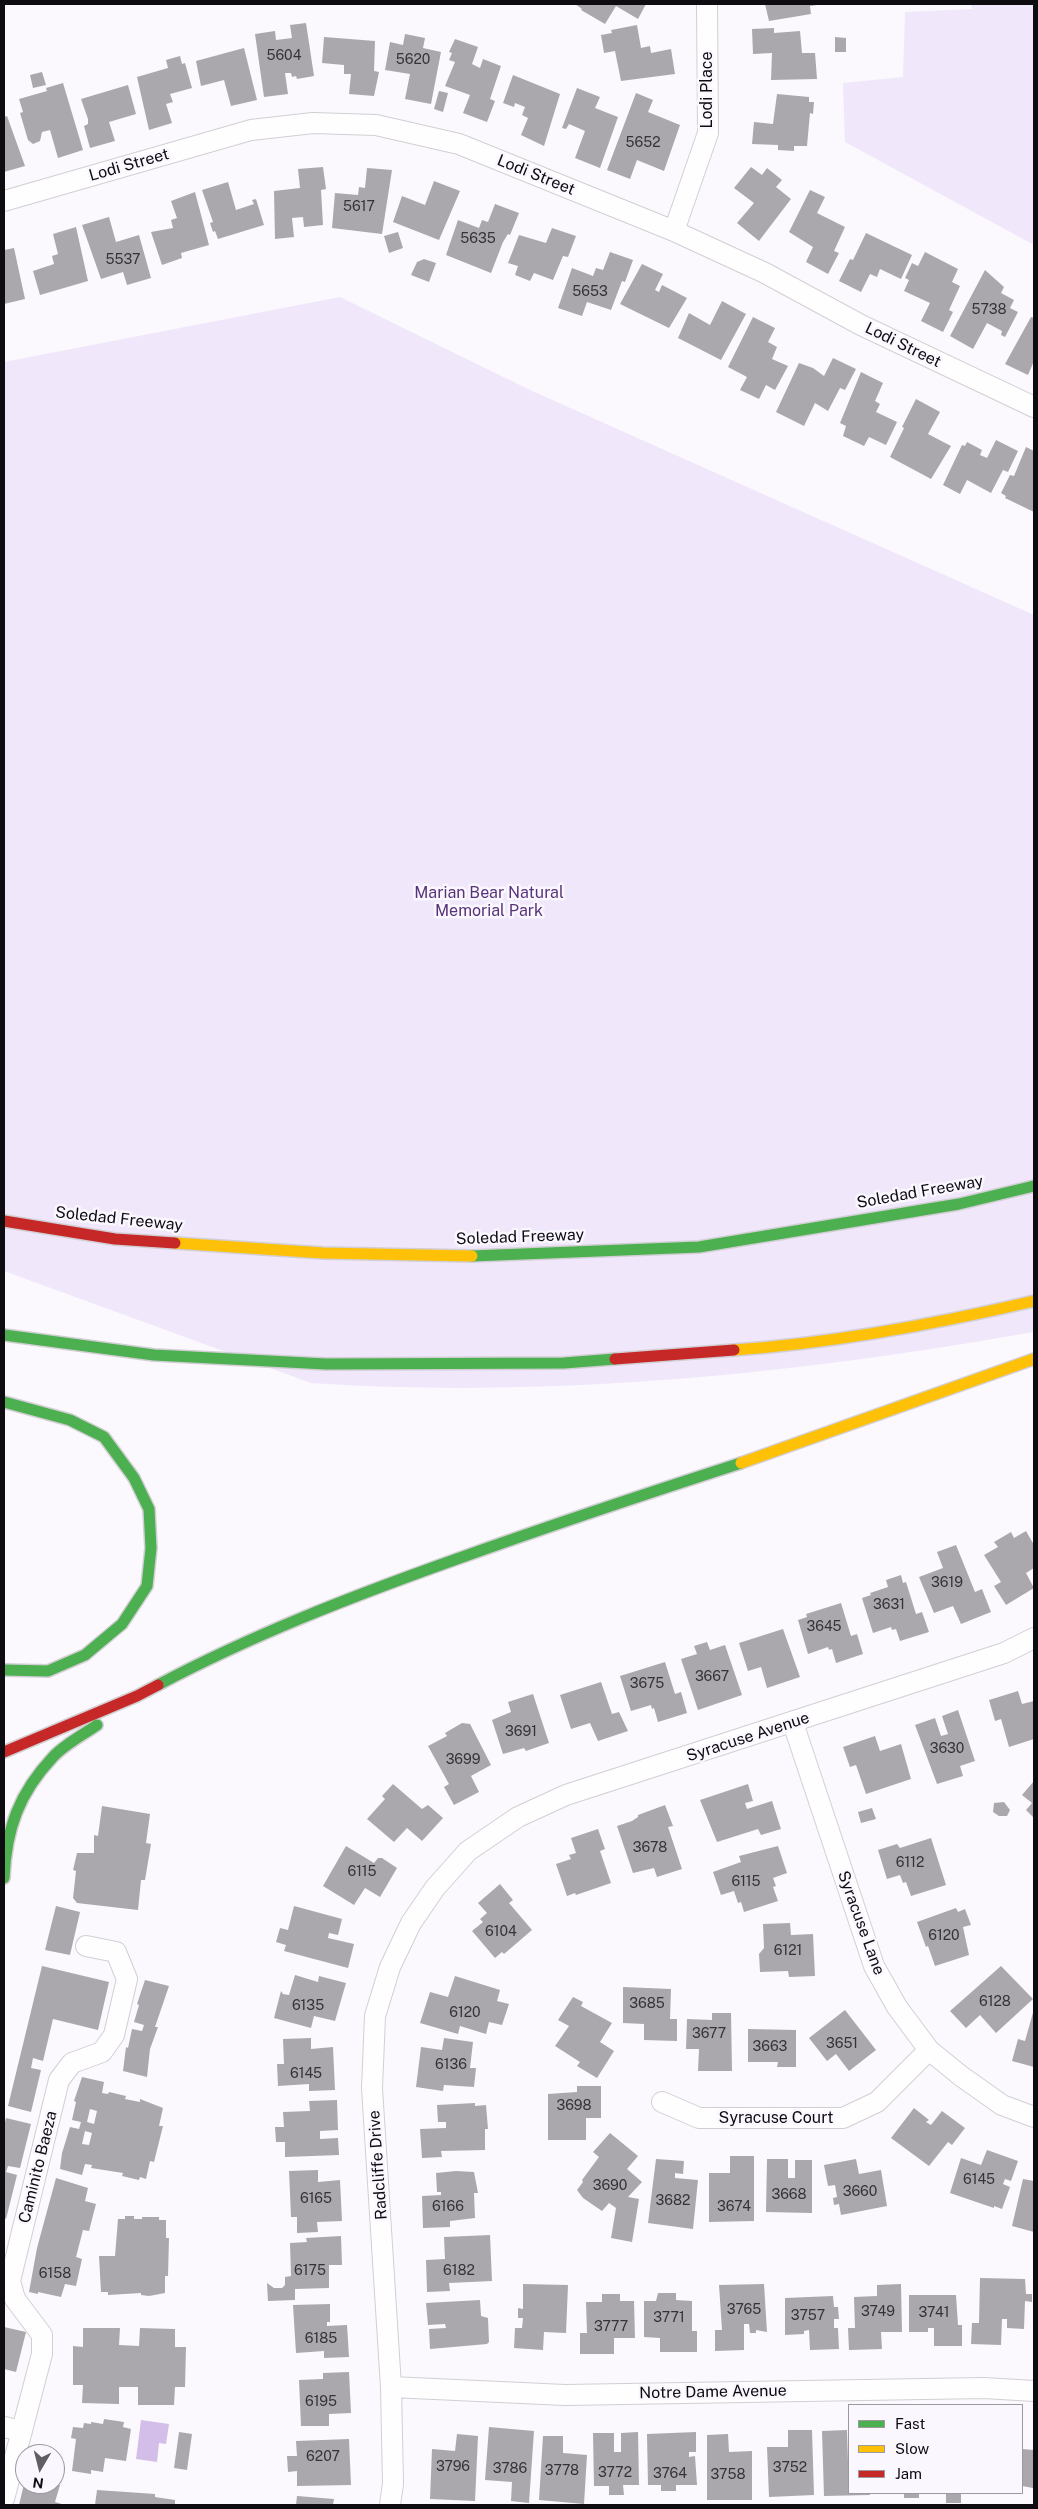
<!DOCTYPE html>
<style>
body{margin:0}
#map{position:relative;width:1038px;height:2509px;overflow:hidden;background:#fbf9fd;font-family:"Public Sans",sans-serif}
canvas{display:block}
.frame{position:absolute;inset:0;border:5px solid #0e0b11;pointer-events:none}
.legend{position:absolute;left:848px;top:2404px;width:175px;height:90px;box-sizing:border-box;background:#faf7ff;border:1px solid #9c99a0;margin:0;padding:6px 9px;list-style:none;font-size:15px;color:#0e0b11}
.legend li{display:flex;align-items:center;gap:10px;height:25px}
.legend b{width:25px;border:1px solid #9c99a0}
.north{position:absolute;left:15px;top:2444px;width:50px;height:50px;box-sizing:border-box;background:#faf7ff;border:1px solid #9c99a0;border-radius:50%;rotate:188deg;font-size:14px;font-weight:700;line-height:20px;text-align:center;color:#0e0b11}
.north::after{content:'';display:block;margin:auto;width:18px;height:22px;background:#615e64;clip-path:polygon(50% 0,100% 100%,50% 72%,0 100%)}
</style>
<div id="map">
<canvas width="1038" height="2509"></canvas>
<div class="frame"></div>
<ul class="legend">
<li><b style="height:6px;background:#4caf50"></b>Fast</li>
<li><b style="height:6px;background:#ffc107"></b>Slow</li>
<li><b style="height:6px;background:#c62828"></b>Jam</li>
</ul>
<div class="north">N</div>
</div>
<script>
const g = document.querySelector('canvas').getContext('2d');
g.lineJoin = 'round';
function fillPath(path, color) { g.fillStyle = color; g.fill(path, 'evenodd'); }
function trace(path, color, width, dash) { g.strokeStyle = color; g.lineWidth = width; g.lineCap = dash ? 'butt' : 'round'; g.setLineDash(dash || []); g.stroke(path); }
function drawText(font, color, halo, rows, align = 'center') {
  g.font = font + ' "Public Sans",sans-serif'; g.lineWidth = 5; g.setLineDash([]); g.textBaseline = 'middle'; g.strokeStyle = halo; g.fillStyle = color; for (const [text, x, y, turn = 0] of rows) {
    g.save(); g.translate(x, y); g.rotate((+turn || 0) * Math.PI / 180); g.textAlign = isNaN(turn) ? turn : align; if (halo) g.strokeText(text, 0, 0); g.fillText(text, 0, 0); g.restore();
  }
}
const green = new Path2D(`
 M970,4H1034V245L845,142L843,83L903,77L905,12L973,9Z
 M340,297L530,390L1034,615V1332C796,1374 552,1399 311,1383L4,1271V362Z`);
const water = new Path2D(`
 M141,2420L169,2424L166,2444L159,2443L157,2462L136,2459Z`);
const building = new Path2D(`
 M575,4H646L638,19L616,6L605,24L581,10L582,9Z
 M765,4H817V5L810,6L811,14L769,21Z
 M306,23L314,76L297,79L296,76L292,77L291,73H285L288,94L264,97L255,34L275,31L276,40L292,38L290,25Z
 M637,25L641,48L650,46L651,53L671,49L675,74L621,81L615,51L604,53L601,35L612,33L611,30Z
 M774,28V33L800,31L802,53H815L817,79L771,80L772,53L753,54L752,29Z
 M405,34L425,38L423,48L441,52L431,104L405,99L410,74L385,70L390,42L403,45Z
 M324,37L375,41L374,71L379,72L374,96L349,94L351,74H344V65L322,63Z
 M835,37L846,38V52H835Z
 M455,39L478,47L472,64L480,68L483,59L501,66L490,99L495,101L487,122L463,113L470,95L445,86L455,62L449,60L452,53L449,52Z
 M244,48L257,100L231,106L224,80L201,86L196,61Z
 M180,56L182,64L185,63L192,88L170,94L173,102L166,104L172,123L149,130L137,77L168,68L166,60Z
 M42,72L46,85L33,88L30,75Z
 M513,75L560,94L544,146L521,135L528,118L522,115L525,107L515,103L514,107L503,103Z
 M63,83L83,150L58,158L50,130L42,132L40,141L33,144L28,140L20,113L23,112L19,99L47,91L46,88Z
 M128,85L136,114L109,122L115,141L90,148L84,126L88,124V119L81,99Z
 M577,88L600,97L595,108L618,117L600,168L575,158L585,131L569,124L566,129L562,128Z
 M439,91L448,93L443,112L434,109Z
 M636,93L653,100L648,112L680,125L664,171L637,160L630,179L607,170Z
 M777,94L809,97V102H814L813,114L810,113L807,146H794V151L778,150V145L752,144L754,122L773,124Z
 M7,116L25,166L4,172V117Z
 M323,167L326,189L321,190L323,225L304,227L303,217L292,218L294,237L275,239L274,191L300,188L298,169Z
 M751,167L762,175L767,168L782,180L776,187L791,199L759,241L737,223L754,203L734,188Z
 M367,168L392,170L382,234L332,228L335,193L358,195L359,187L365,188Z
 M434,181L460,191L439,240L393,222L402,196L425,205Z
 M228,182L236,210L254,204L252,200L256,199L264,225L218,239L215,231L213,232L210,223L213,222L202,190Z
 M810,190L825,197L817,213L845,227L834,251L839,253L828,274L806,262L813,247L789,232Z
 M195,192L209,245L181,253L182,258L162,265L151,232L173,228L171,220L177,218L171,201Z
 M495,204L519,213L510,235L508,234L503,242L491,273L446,255L458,220L479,228L482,220L488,222Z
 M109,217L116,242L139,235L151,278L127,285L123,272L101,279L82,225Z
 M76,227L88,281L40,295L33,271L54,264L52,256L58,254L53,234Z
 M552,228L576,236L568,257L563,256L553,280L534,273L530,281L515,275L518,266L508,263L519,235L546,243Z
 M398,232L403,248L389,253L384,236Z
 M866,233L912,255L901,279L880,269L877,277L870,274L861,292L839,281L850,259L853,260Z
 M14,248L25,299L4,304V250Z
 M610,252L633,260L625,282L622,281L611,310L587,302L582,316L558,308L572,268L593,276L596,268L603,270Z
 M925,252L958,269L952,282L960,286L949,310L953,312L943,332L921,321L930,303L904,291L909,280L905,278L912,263L918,266Z
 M424,259L436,263L429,282L411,275L417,262Z
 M642,264L663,274L655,290L659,292L662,285L687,298L669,328L620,304Z
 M985,270L1004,287L1001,293L1014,300L1010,308L1018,312L1005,337L1001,335L1002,331L987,323L973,349L950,336Z
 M722,301L746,314L721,360L678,338L689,313L710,325Z
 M753,317L775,328L768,342L777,347L772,359L788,366L775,390L766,385L759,399L740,390L747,377L728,367Z
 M1031,317L1034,318V361L1028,375L1005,364Z
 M833,358L856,369L845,390L840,388L828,411L815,403L804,426L776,412L799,363L813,368L824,376Z
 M861,372L883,383L875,401L880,404L876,412L897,422L886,445L869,437L864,446L843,436L846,426L840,423Z
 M916,399L940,412L928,434L951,446L931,479L890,457L904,428L902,427Z
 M996,440L1018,451L1008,472L1003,470L991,493L967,480L960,494L943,485L962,445L965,446L967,442L982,450L980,455L987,458Z
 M1026,447L1034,451V512L1005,498L1006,496L1001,493L1010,475L1014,476Z
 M1026,1531L1034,1545V1568L1026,1573L1034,1588L1006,1605L994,1586L1001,1582L984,1555L998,1547L994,1542L1011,1532L1014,1538Z
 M956,1545L975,1592L982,1589L991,1612L961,1624L953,1606L934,1613L919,1577L943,1568L937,1552Z
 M901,1575L903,1583L906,1582L916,1614L922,1612L929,1632L900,1641L896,1629L892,1630L891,1627L873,1633L862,1598L871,1595L870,1593L888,1587L886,1580Z
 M841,1603L851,1636L857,1634L863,1654L836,1663L832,1649L829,1650L828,1647L808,1654L798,1620L807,1617L806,1614Z
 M783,1629L800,1677L767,1688L761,1667L748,1671L739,1643Z
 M707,1642L710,1650L725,1645L742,1695L698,1710L681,1659L697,1654L694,1646Z
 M665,1662L675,1694L681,1692L687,1713L658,1722L654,1708L652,1709L651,1705L631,1711L620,1676Z
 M601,1682L612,1714L619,1712L628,1731L598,1741L590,1723L571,1729L560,1695Z
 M1018,1691L1022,1704L1034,1701V1739L1009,1747L1001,1719L995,1721L989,1700Z
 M533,1694L549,1743L526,1751L524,1748L503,1754L492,1720L511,1712L508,1702Z
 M958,1710L975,1761L960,1766L963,1776L937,1784L915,1725L935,1718L941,1736L948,1734L942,1716Z
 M462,1723L470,1724L491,1765L471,1776L479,1792L454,1805L444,1787L449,1784L428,1746L447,1736L445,1733Z
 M875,1736L880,1751L901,1744L911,1779L866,1794L856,1765L850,1767L843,1747Z
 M1034,1781V1818L1026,1810L1032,1803L1022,1795Z
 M393,1784L422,1809L428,1805L443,1818L422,1841L407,1828L394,1842L367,1819L385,1799L382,1796Z
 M748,1784L753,1801L745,1803L747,1809L772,1801L781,1829L761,1835L758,1829L717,1842L700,1800Z
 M1004,1802L1010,1810L1007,1816H999L993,1812L994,1803Z
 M665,1805L673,1826L668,1827L682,1869L657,1877L654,1868L633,1873L617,1826L632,1821L638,1817V1815Z
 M102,1806L150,1814L146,1843L151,1844L145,1880H141L138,1910L77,1903L73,1898L76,1871L73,1870L77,1853H94V1835L98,1836Z
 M872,1808L876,1819L861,1823L858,1812Z
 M598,1829L605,1849L600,1851L611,1883L576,1895L575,1893L567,1896L556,1864L571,1859L569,1855L576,1853L571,1838Z
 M931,1838L946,1885L911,1896L906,1882L903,1883L900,1875L887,1879L878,1850L897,1844L900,1848Z
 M346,1846L374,1863L378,1858H382L397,1868L380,1897L365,1888L354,1905L323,1886Z
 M778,1846L787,1873L773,1878L776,1886L773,1887L778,1901L744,1912L741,1902L738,1903L734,1891L721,1895L713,1872L741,1862L739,1856Z
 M500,1884L513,1900L509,1903L532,1930L504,1954L502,1952L495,1958L472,1931L483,1922L480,1919L487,1913L478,1903Z
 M56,1906L80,1912L70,1955L45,1950Z
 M294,1906L342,1919L338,1935L329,1933L328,1938L354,1944L348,1968L284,1951L286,1945L276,1942L280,1928L288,1930Z
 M956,1908L958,1912L965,1909L971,1925L963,1927L969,1955L935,1966L928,1946L926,1947L917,1922Z
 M790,1923L791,1935L813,1934L815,1976L789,1977L788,1971L760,1972L759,1954L764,1948L763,1924Z
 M42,1966L109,1982L98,2030L53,2019L43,2061L33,2058L31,2068L41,2070L31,2112L8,2106Z
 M1001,1966L1033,1999L996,2033L980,2015L966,2028L950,2011Z
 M295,1975L318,1982L319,1976L346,1983L335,2021L314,2016L311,2028L274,2018L281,1991L283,1994L289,1995Z
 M455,1976L500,1990L497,2001L509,2004L502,2025L489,2022L486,2034L460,2026L458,2034L420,2023L430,1992L448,1997Z
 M145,1980L169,1986L155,2027H158L150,2049L147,2077L123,2071L126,2047L128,2048L132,2029L142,2031L144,2025L134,2022L139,2005L137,2004Z
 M623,1987L671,1989L670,2019H677V2041L644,2040V2024L623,2023Z
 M573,1997L583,2002L581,2006L612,2023L600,2042L614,2051L597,2078L577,2066L580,2062L555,2046L569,2026L558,2020Z
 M1034,2009V2067L1012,2061L1018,2039L1025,2041Z
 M845,2010L876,2050L849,2071L836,2054L827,2061L809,2038Z
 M712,2013H731L732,2071H698L699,2049H686L687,2019L712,2020Z
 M748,2029L796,2030V2067H777L778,2062H748Z
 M311,2038V2049L333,2047L335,2090L309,2091V2084L278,2086L277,2064H284L283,2039Z
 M444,2038L473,2042L470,2068H476L474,2087L444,2085L443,2091L416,2087L421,2047L442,2050Z
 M82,2077L104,2082L102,2093L108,2094L109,2092L126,2096L125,2099L140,2102V2099L163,2108L159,2126H163L154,2162L150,2161L146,2179L140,2177L139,2180L122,2176L123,2173L91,2168L92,2165L85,2164L82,2175L60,2169L62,2153L70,2127L79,2129L81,2122L72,2120L76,2102L74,2101ZM90,2109L97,2111L94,2124L87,2122ZM85,2131L92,2133L89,2145L82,2144Z
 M577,2086H601V2118H586V2140H548V2094L577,2092Z
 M337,2100L338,2130L320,2131V2139L338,2138L339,2155L285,2157V2142H276L275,2127H284L283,2112L310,2111L309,2101Z
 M475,2103V2106L486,2105L488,2129H485V2150L441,2151L442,2157L422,2158L420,2129L446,2128V2122H438L437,2105Z
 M914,2108L929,2120L926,2122L931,2125L942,2111L965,2128L952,2145L948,2142L929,2166L891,2138Z
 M6,2118L31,2124L20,2168L8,2166L6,2172L17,2175L6,2219L4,2218V2127Z
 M610,2133L638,2156L627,2169L642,2182L628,2197L639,2199L632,2242L611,2238L616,2208L609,2203L602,2211L583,2198L577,2190L583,2182L582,2180L599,2157L593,2152Z
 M987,2150L1018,2161L1011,2181L1005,2179L1003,2184L1010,2187L1002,2209L994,2206V2208L950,2193L961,2158L981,2165Z
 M730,2156H754V2221L709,2222V2173H730Z
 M656,2159L684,2161L683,2174L675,2173V2178L698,2180L693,2229L648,2223Z
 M767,2159H788V2178H795V2160H812V2213L766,2212Z
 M856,2159L859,2174L881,2170L887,2206L841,2215L839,2204L834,2205L833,2198L837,2197L835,2185L828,2186L824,2165Z
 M318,2170V2182L340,2180L342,2221L317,2222L318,2232L297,2233V2217H291L289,2171Z
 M456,2171L474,2172L478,2193H474L475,2218L450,2221V2227L423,2228L422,2196L441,2195V2192H437L436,2173Z
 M56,2178L88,2188L85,2201L96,2204L89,2231L83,2230L76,2257L82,2259L76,2286L65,2284L61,2297L38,2292V2294L29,2292L37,2248Z
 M1023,2179L1034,2181V2232L1012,2226Z
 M125,2216H134V2219H142V2217H159V2220H166V2238H169L168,2276H165V2293L149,2296L141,2295V2293L108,2295V2292H101L99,2256H115L118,2219H125Z
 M490,2235L492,2281L449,2283L450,2291L427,2292L426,2260L445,2259L444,2237Z
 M341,2236L342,2265H329V2288L295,2289V2300L268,2301L267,2283L274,2288H282L285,2285V2277L291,2276L290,2243L307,2242L306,2238Z
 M980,2278L1025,2279L1026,2294H1032V2302L1025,2301L1024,2329L1007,2328V2319H1002L1001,2345L971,2344L972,2323H979Z
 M523,2284L568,2285L566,2333L544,2332L543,2350L514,2348L515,2328H522L523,2318H518V2308L523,2309Z
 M764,2284L767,2332L756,2330V2333H750L749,2324H744V2350L715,2351V2330H722L719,2285Z
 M901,2284L902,2332H881L882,2349L849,2350L848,2328H855L854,2297L877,2296V2285Z
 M658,2293H676V2300L692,2301V2331H697V2352H660V2338L644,2337V2301H656Z
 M602,2294H620V2301H634L635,2338H614V2354H580V2333H587L586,2302H602Z
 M909,2295H956L958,2325H962V2346H934V2328H928V2332H909Z
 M833,2296L834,2307H838L839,2319H834V2328H838L839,2349L810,2350L809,2330L804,2331V2334L785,2335V2298Z
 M480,2300L481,2316L488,2318L489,2342L487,2344L430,2349L429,2329L446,2328L445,2324L428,2325L426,2303Z
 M330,2304V2322H327V2326L347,2325L349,2357L324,2358V2351L296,2353L293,2305Z
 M4,2327L26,2332L16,2372L4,2369Z
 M83,2328H120L119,2345L139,2346L140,2328L175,2329V2347H186L185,2387H175L174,2405H138V2387H119V2404L82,2403L83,2385H73V2346L83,2347Z
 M349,2372L351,2413L329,2414V2426H301L299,2380L323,2379V2373Z
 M104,2419L124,2422L123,2427L131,2429L126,2461L105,2458L103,2472L91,2470V2474L72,2471L76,2439L71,2438L73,2427L83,2428L84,2423L91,2424V2422L103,2424Z
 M489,2427L534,2431L529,2503L511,2501L512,2482L485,2480Z
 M788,2430H812L814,2495L769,2497L767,2447H788Z
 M847,2430L849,2493H870V2495L824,2496L822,2431Z
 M179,2432L192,2434L187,2470L174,2468Z
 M638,2432L639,2485H623L624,2495H609V2486H594L593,2433H614V2452H621V2433Z
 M696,2432V2452H689V2457L695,2456L697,2485H676V2491H661V2485H648L647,2434Z
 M457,2434L478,2436L475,2501L430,2499L432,2449L455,2451Z
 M728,2434L729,2452L752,2451V2500H707V2435Z
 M543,2436H563V2453L587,2455L584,2504L539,2500Z
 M349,2439L351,2485L297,2486V2471L288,2472L287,2456H297L296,2441Z
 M1022,2449L1034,2450L1033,2488L1022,2486Z
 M24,2484L60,2485L55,2502L65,2505H19Z
 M97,2490L155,2494V2497L175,2500V2505H95Z
 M904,2493H919V2498H904Z
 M946,2493H961V2503H946Z
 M297,2496L334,2499L333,2505H296Z`);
const street = new Path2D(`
 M4,201L251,130L313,123L376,125L459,144L674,231L765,273L861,325L1034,407
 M674,231L708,133L707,4
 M793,1723L874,1966L897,2007L929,2050L961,2076L1002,2105L1034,2117
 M662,2102L699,2118H843L877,2102L929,2050
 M391,2387L565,2395L984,2388L1034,2391
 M4,2427L22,2431
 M4,2499L42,2354V2335L15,2299L10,2281L59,2080L72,2063L102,2052L114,2035L127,1979L116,1952L86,1946
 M390,2505L393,2484L391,2387L372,2088L375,2016L390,1967L411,1923L435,1888L468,1851L518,1817L566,1795L1004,1653L1034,1638`);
const fast = new Path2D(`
 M472,1256L699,1247L959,1204L1034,1186
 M4,1335L154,1355L326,1364L564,1363L615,1359
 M4,1402L70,1420L104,1437L134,1478L149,1509L151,1548L147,1586L122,1624L85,1655L48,1671L4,1670
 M158,1685C252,1635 353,1596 454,1560C549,1526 645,1494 741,1463
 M4,1878C6,1829 19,1793 53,1757C65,1744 83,1735 97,1725`);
const slow = new Path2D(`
 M175,1243L323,1253L472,1256
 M734,1350C835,1343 936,1324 1034,1301
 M741,1463L1034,1359`);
const jam = new Path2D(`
 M4,1221L115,1239L175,1243
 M615,1359L734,1350
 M4,1752L137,1696L158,1685`);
const numberNames = [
 ["5604",284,56],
 ["5620",413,60],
 ["5652",643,143],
 ["5617",359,207],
 ["5635",478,239],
 ["5537",123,260],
 ["5653",590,292],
 ["5738",989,310],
 ["3619",947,1583],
 ["3631",889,1605],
 ["3645",824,1627],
 ["3667",712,1677],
 ["3675",647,1684],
 ["3691",521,1732],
 ["3630",947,1749],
 ["3699",463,1760],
 ["3678",650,1848],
 ["6112",910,1863],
 ["6115",362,1872],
 ["6115",746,1882],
 ["6104",501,1932],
 ["6120",944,1936],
 ["6121",788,1951],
 ["6128",995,2002],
 ["3685",647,2004],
 ["6135",308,2006],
 ["6120",465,2013],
 ["3677",709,2034],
 ["3651",842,2044],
 ["3663",770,2047],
 ["6136",451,2065],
 ["6145",306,2074],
 ["3698",574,2106],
 ["6145",979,2180],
 ["3690",610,2186],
 ["3660",860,2192],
 ["3668",789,2195],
 ["6165",316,2199],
 ["3682",673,2201],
 ["6166",448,2207],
 ["3674",734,2207],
 ["6175",310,2271],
 ["6182",459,2271],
 ["6158",55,2274],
 ["3765",744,2310],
 ["3749",878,2312],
 ["3741",934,2313],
 ["3757",808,2316],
 ["3771",669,2318],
 ["3777",611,2327],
 ["6185",321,2339],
 ["6195",321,2402],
 ["6207",323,2457],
 ["3796",453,2467],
 ["3752",790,2468],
 ["3786",510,2469],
 ["3778",562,2471],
 ["3772",615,2473],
 ["3764",670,2474],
 ["3758",728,2475]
];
const streetNames = [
 ["Lodi Place",707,90,-90],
 ["Lodi Street",129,165,-16],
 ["Lodi Street",536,175,22],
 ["Lodi Street",903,345,26],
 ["Soledad Freeway",920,1192,-10],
 ["Soledad Freeway",119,1219,6],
 ["Soledad Freeway",520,1237,-2],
 ["Syracuse Avenue",748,1737,-18],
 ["Syracuse Lane",861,1923,70],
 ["Syracuse Court",776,2118],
 ["Radcliffe Drive",378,2165,-94],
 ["Caminito Baeza",38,2167,-76],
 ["Notre Dame Avenue",713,2392,-1]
];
const parkNames = [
 ["Marian Bear Natural",489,893],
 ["Memorial Park",489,911]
];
fillPath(green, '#f0e7fb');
fillPath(water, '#d2bee8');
fillPath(building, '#aaa8ac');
trace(street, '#d2cfd4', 22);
trace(fast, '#d2cfd4', 14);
trace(slow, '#d2cfd4', 14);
trace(jam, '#d2cfd4', 14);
trace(street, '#fefeff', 20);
trace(fast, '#4caf50', 11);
trace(slow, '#ffc107', 11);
trace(jam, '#c62828', 11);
drawText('14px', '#353238', null, numberNames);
drawText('16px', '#0e0b11', '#faf7ff', streetNames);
drawText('16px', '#593379', '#faf7ff', parkNames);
</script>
